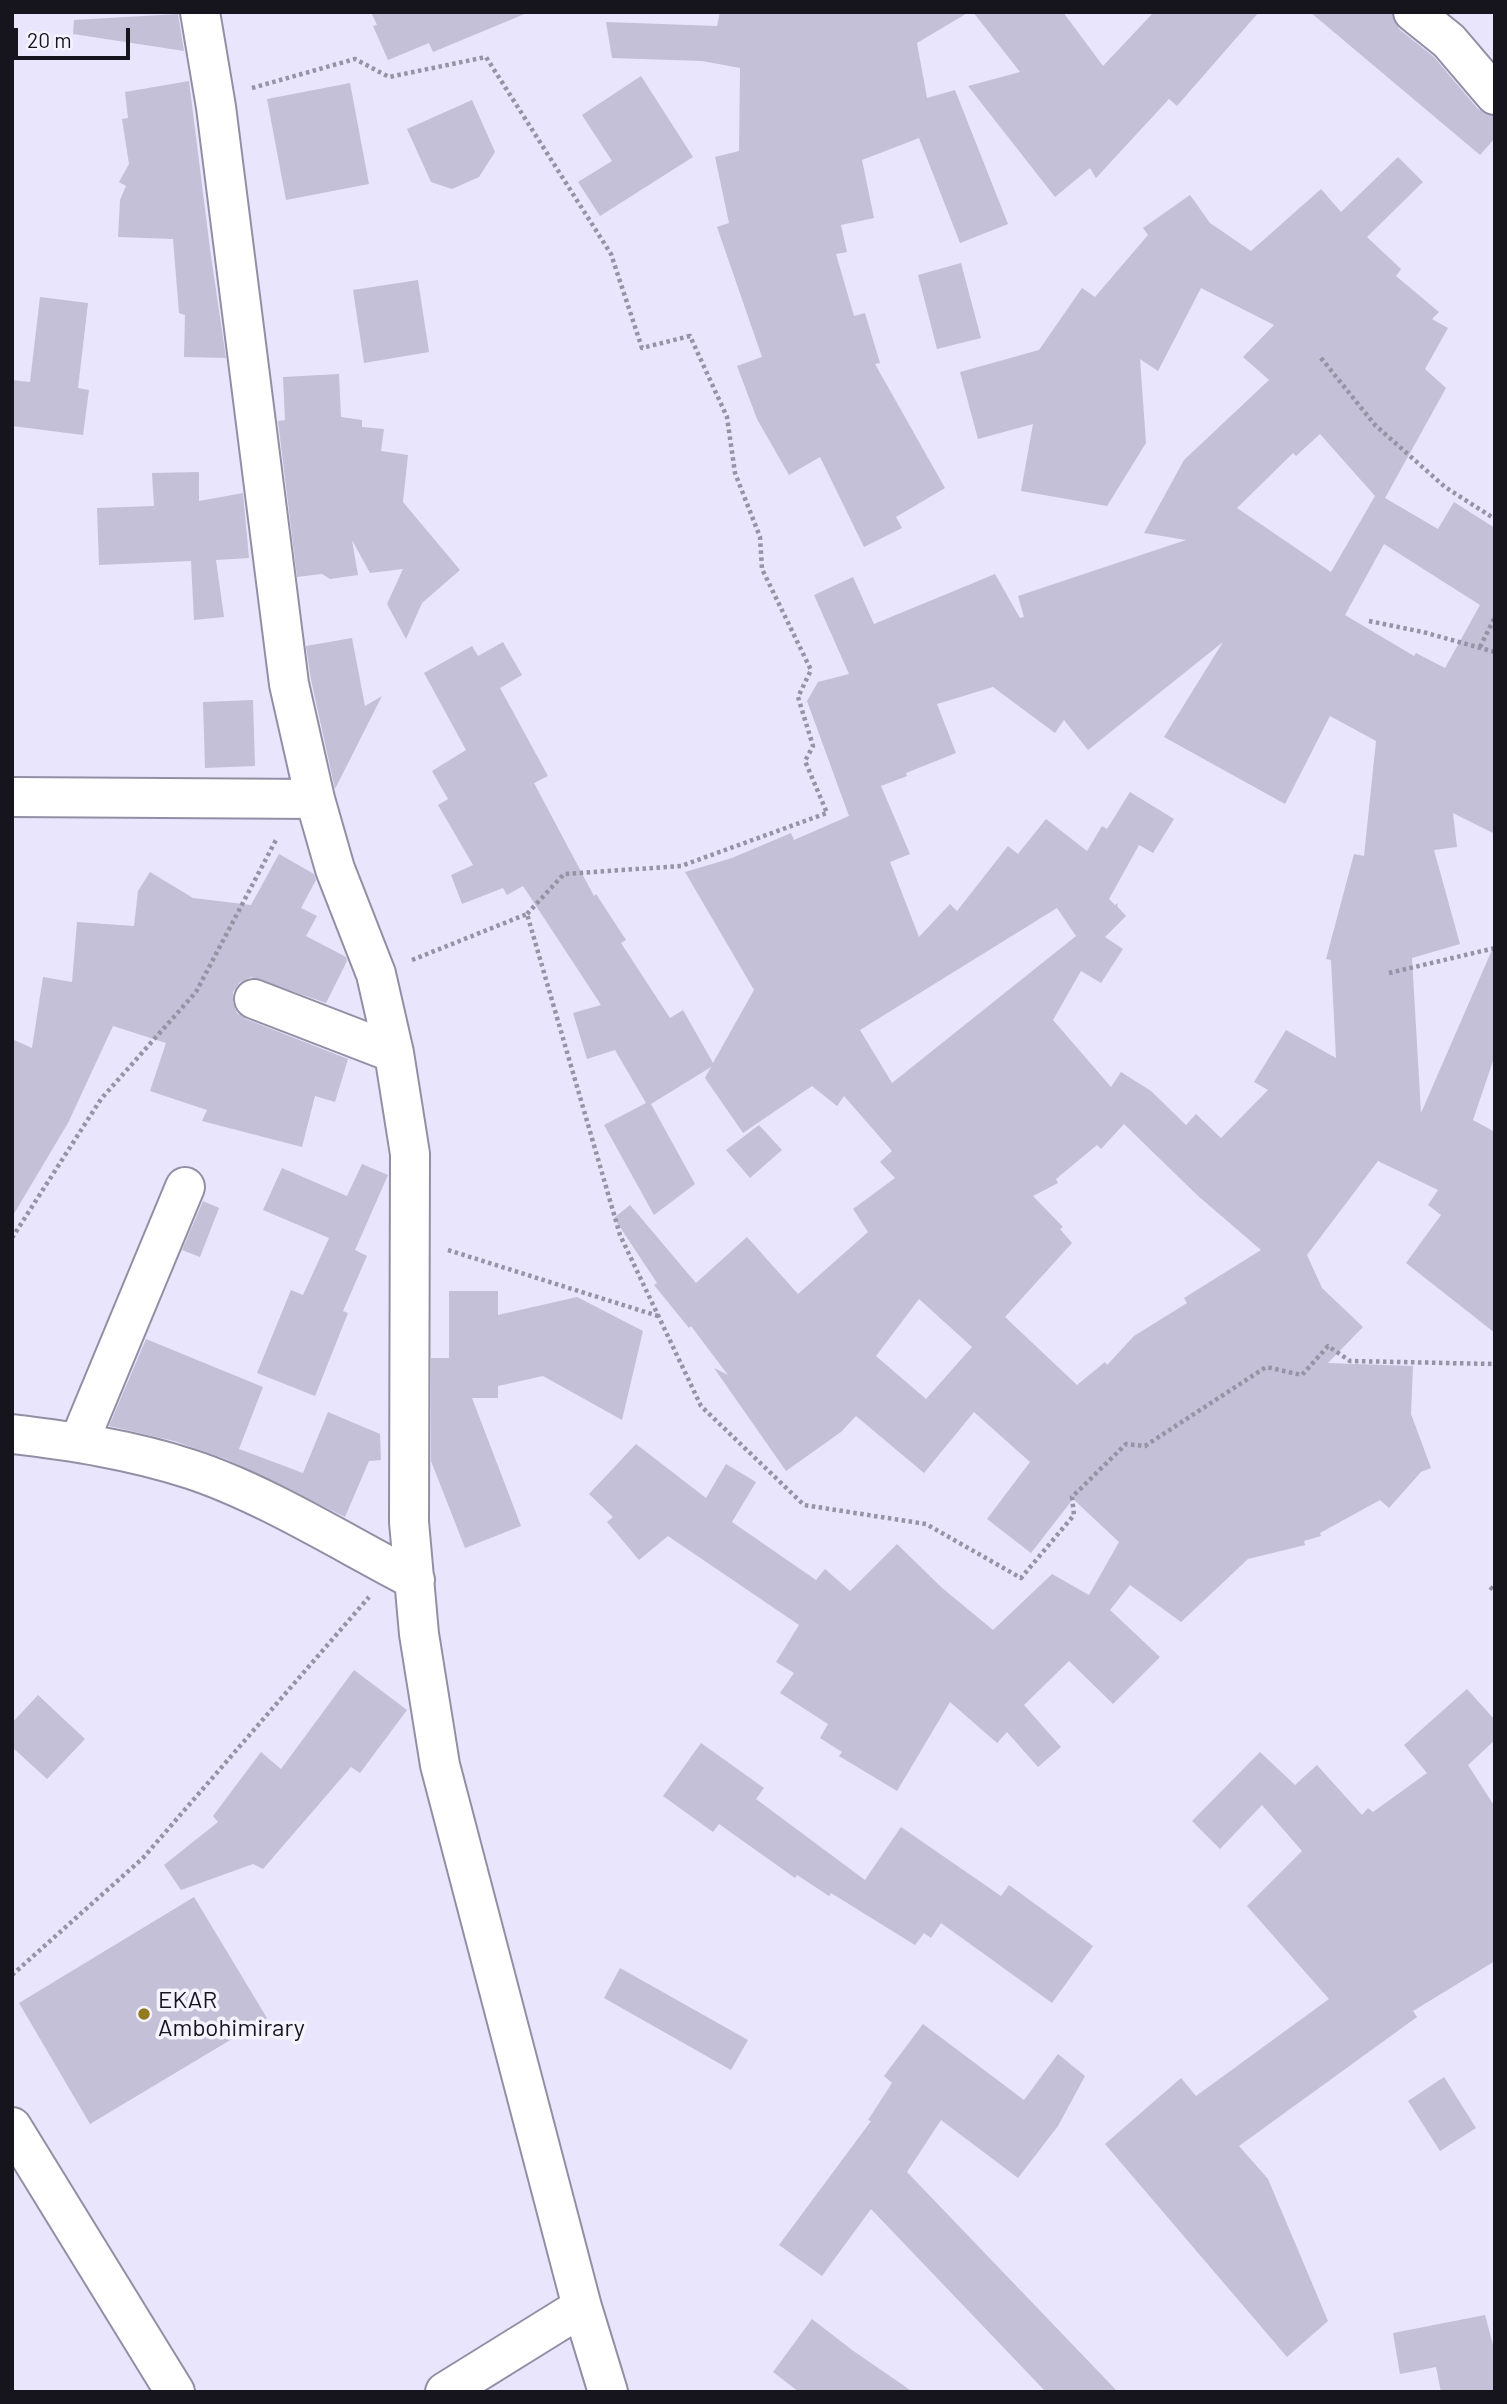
<!DOCTYPE html>
<style>
body{margin:0}
#map{position:relative;width:1507px;height:2404px;overflow:hidden;background:#e8e5fd;font-family:Barlow,sans-serif}
canvas{display:block}
.frame{position:absolute;inset:0;border:14px solid #16151d;pointer-events:none}
.scale{position:absolute;left:14px;top:28px;width:116px;height:32px;box-sizing:border-box;border:4px solid #16151d;border-top:0;padding-left:9px;font-size:21px;line-height:24px;white-space:nowrap;color:#16151d;-webkit-text-stroke:5px #f5f4fe;paint-order:stroke}
</style>
<div id="map">
<canvas width="1507" height="2404"></canvas>
<div class="frame"></div>
<div class="scale">20 m</div>
</div>
<script>
const g = document.querySelector('canvas').getContext('2d');
g.lineJoin = 'round';
function fillPath(path, color) { g.fillStyle = color; g.fill(path, 'evenodd'); }
function trace(path, color, width, dash) { g.strokeStyle = color; g.lineWidth = width; g.lineCap = dash ? 'butt' : 'round'; g.setLineDash(dash || []); g.stroke(path); }
function drawText(font, color, halo, rows, align = 'center') {
  g.font = font + ' Barlow,sans-serif'; g.lineWidth = 7; g.setLineDash([]); g.textBaseline = 'middle'; g.strokeStyle = halo; g.fillStyle = color; for (const [text, x, y, turn = 0] of rows) {
    g.save(); g.translate(x, y); g.rotate((+turn || 0) * Math.PI / 180); g.textAlign = isNaN(turn) ? turn : align; if (halo) g.strokeText(text, 0, 0); g.fillText(text, 0, 0); g.restore();
  }
}
const building = new Path2D(`
 M371,12H527V13L433,52L429,43L388,60L373,26L377,25Z
 M720,12H969L917,43L927,98L955,90L1008,224L960,243L919,138L862,160L874,218L841,225L847,252L836,254L854,316L865,313L880,363L875,364L945,488L896,517L902,528L864,547L820,457L789,475L757,419L737,366L762,357L717,227L729,223L715,157L739,151L740,68L702,61L612,58L606,22L717,26Z
 M973,12H1063L1103,66L1154,12H1259L1177,106L1169,99L1096,178L1090,168L1055,197L968,86L1020,72Z
 M1310,12H1392L1399,29L1434,57L1478,109L1495,116V138L1480,155Z
 M178,14L184,51L73,34L74,20Z
 M641,76L693,157L600,216L578,182L612,161L582,115Z
 M189,81L210,249L226,358L184,357L185,315L179,313L173,239L118,237L120,200L126,186L119,182L129,164L122,119L128,118L125,92Z
 M350,83L369,184L286,200L267,99Z
 M472,100L495,152L479,177L452,189L431,182L407,129Z
 M1398,157L1423,182L1367,237L1401,269L1396,276L1439,312L1432,319L1448,328L1425,369L1446,388L1385,498L1438,529L1454,502L1495,528V834L1453,813L1457,847L1434,850L1460,944L1412,958L1421,1113L1495,943V1055L1473,1120L1495,1132V1333L1406,1263L1441,1215L1428,1205L1438,1190L1378,1161L1307,1255L1322,1288L1363,1327L1328,1363L1413,1366L1411,1414L1431,1468L1421,1472L1389,1508L1380,1500L1320,1533L1321,1536L1304,1541L1305,1545L1248,1559L1181,1622L1130,1585L1110,1610L1160,1657L1113,1704L1069,1661L1024,1705L1061,1747L1038,1767L1007,1732L997,1743L950,1702L897,1791L839,1756L842,1752L820,1738L828,1724L780,1693L794,1673L776,1662L799,1625L668,1536L639,1560L607,1522L613,1517L589,1494L636,1444L706,1498L726,1464L756,1482L732,1522L816,1580L825,1569L850,1591L897,1544L941,1587L993,1630L1052,1574L1089,1595L1119,1542L1073,1499L1031,1553L987,1519L1030,1462L974,1412L924,1473L856,1416L841,1432L786,1471L714,1368L728,1375L691,1326L689,1328L654,1285L657,1283L614,1218L630,1205L696,1283L747,1237L798,1294L868,1232L853,1209L895,1178L880,1162L892,1151L844,1096L837,1106L812,1086L743,1133L705,1078L711,1067L651,1104L695,1184L654,1215L604,1125L646,1103L615,1050L587,1059L573,1013L601,1005L523,886L507,895L503,888L462,904L451,875L473,865L438,805L448,799L432,771L466,750L424,673L472,646L478,656L503,642L522,675L500,688L548,776L534,783L594,896L596,894L626,940L621,943L670,1018L683,1010L713,1063L754,990L685,872L732,858L791,833L794,840L849,816L807,701L818,682L849,674L814,595L853,577L874,624L995,574L1020,618L1024,617L1018,596L1186,540L1144,533L1184,460L1269,380L1243,357L1274,325L1201,288L1158,371L1140,359L1146,443L1107,506L1021,491L1033,424L978,439L960,372L1039,350L1082,288L1095,297L1148,235L1143,228L1190,195L1210,223L1251,251L1321,189L1341,212ZM1320,434L1375,496L1331,572L1237,508L1293,453L1296,456ZM1384,544L1480,605L1445,668L1416,653L1414,656L1345,615ZM1223,642L1164,737L1285,804L1330,716L1376,741L1364,856L1354,854L1326,959L1331,960L1336,1058L1286,1030L1254,1082L1268,1090L1221,1138L1196,1114L1186,1125L1151,1091L1121,1072L1111,1087L1053,1020L1081,971L1101,983L1123,949L1105,937L1126,916L1117,906L1118,903L1115,905L1109,899L1139,845L1153,853L1174,819L1130,792L1107,829L1102,826L1087,851L1046,819L1018,854L1008,846L957,911L950,904L919,937L890,862L910,854L881,786L907,776L906,773L956,753L937,704L993,687L1055,733L1064,720L1088,750ZM1057,908L1076,936L892,1083L860,1030ZM1124,1124L1197,1195L1261,1250L1184,1298L1187,1303L1134,1336L1107,1365L1105,1362L1077,1385L1005,1317L1072,1243L1060,1229L1063,1227L1033,1196L1058,1183L1056,1179L1097,1145L1101,1149ZM919,1299L972,1347L926,1399L876,1356Z
 M961,263L981,338L937,349L918,275Z
 M418,280L429,352L364,363L353,290Z
 M40,297L88,303L78,388L89,390L83,435L12,426V380L30,382Z
 M339,374L341,417L362,420V427L384,429L381,451L408,455L403,502L460,570L422,603L406,639L387,604L403,569L370,573L352,540L358,575L330,579L322,574L297,577L278,421L285,420L283,377Z
 M199,472V501L243,493L249,558L216,560L224,617L194,620L191,561L99,565L97,508L154,506L152,473Z
 M352,638L365,706L382,696L335,789L311,680L306,646Z
 M253,700L255,766L205,768L203,702Z
 M279,854L314,874L316,880L301,908L317,916L306,936L346,957L347,961L326,1003L251,977L240,982L233,992V1003L237,1013L246,1019L348,1059L335,1102L315,1096L302,1147L202,1121L207,1110L150,1091L166,1043L113,1026L68,1123L12,1217V1039L32,1048L43,977L72,982L77,922L134,926L138,891L150,872L193,898L251,905Z
 M759,1125L782,1150L750,1178L726,1150Z
 M362,1164L388,1175L355,1250L367,1256L343,1311L348,1313L315,1396L257,1373L291,1290L303,1295L329,1238L263,1210L282,1168L347,1196Z
 M203,1201L219,1208L200,1257L182,1250Z
 M449,1291H498V1315L577,1297L643,1331L622,1420L543,1376L498,1386V1398H472L521,1526L465,1548L431,1461V1358H449Z
 M146,1339L263,1387L239,1449L303,1473L328,1412L380,1434L381,1460L369,1461L345,1517L226,1459L174,1441L109,1426Z
 M354,1670L407,1710L360,1773L351,1767L263,1869L253,1864L181,1890L164,1865L218,1822L213,1816L261,1752L281,1769Z
 M1467,1689L1495,1720V1740L1468,1765L1495,1807V1961L1413,2011L1417,2017L1239,2146L1268,2179L1328,2321L1287,2357L1105,2144L1181,2078L1196,2096L1329,1999L1247,1906L1302,1851L1262,1805L1220,1849L1192,1821L1260,1752L1295,1785L1317,1765L1362,1815L1368,1808L1373,1812L1427,1773L1404,1745Z
 M38,1695L85,1739L47,1779L12,1747V1723Z
 M701,1743L764,1788L756,1799L865,1880L901,1827L1001,1896L1009,1885L1093,1946L1052,2003L941,1923L931,1938L924,1933L915,1945L831,1893L829,1896L797,1875L795,1878L719,1824L713,1832L663,1796Z
 M194,1897L267,2018L90,2124L19,2003Z
 M620,1968L748,2040L731,2070L604,1998Z
 M923,2024L1024,2100L1058,2054L1085,2076L1058,2126L1018,2178L941,2120L907,2172L1118,2392H1046L871,2209L822,2276L779,2245L871,2121L868,2120L892,2083L884,2076Z
 M1444,2077L1476,2128L1440,2151L1408,2101Z
 M1485,2315L1493,2345L1495,2392H1441L1436,2367L1400,2374L1393,2333Z
 M812,2319L852,2350L913,2392H799L773,2372Z`);
const path = new Path2D(`
 M252,88L355,59L389,77L486,57L611,254L642,348L690,336L727,417L735,473L760,537L762,569L811,670L798,697L813,746L805,761L827,813L681,866L564,874L527,914
 M1321,358L1375,425L1445,487L1495,519
 M1369,621L1423,632L1495,652
 M1480,647L1495,617
 M412,960L527,914L620,1235L701,1406L804,1505L926,1524L1021,1578L1074,1515L1072,1497L1126,1444L1145,1446L1266,1367L1302,1375L1328,1346L1350,1361L1495,1364
 M1389,973L1495,948
 M12,1238L101,1099L196,992L277,838
 M448,1250L658,1316
 M1490,1587L1495,1591
 M12,1975L143,1858L369,1597`);
const minor = new Path2D(`
 M200,12L216,107L289,684L315,799L335,869L376,974L394,1053L410,1154L409,1522L419,1634L440,1765L582,2307L608,2392
 M1413,12L1449,41L1495,95
 M12,797L315,799
 M254,999L394,1053
 M12,1434C72,1441 132,1450 190,1469C264,1493 345,1544 415,1580
 M79,1442L185,1187
 M12,2127L175,2392
 M445,2392L582,2307`);
const markers = [
 [144,2014,7,"#937920"]
];
const poiNames = [
 ["EKAR",158,2000],
 ["Ambohimirary",158,2028]
];
fillPath(building, '#c3c0d7');
trace(minor, '#928fa5', 42);
trace(path, '#9593a4', 4.5, [3.5, 3.5]);
trace(minor, '#fff', 38);
for (const [x, y, r, color] of markers) { const dot = new Path2D(); dot.arc(x, y, r, 0, 2 * Math.PI); g.fillStyle = color; g.fill(dot); trace(dot, '#f5f4fe', 2.5); }
drawText('24px', '#16151d', '#f5f4fe', poiNames, 'left');
</script>
